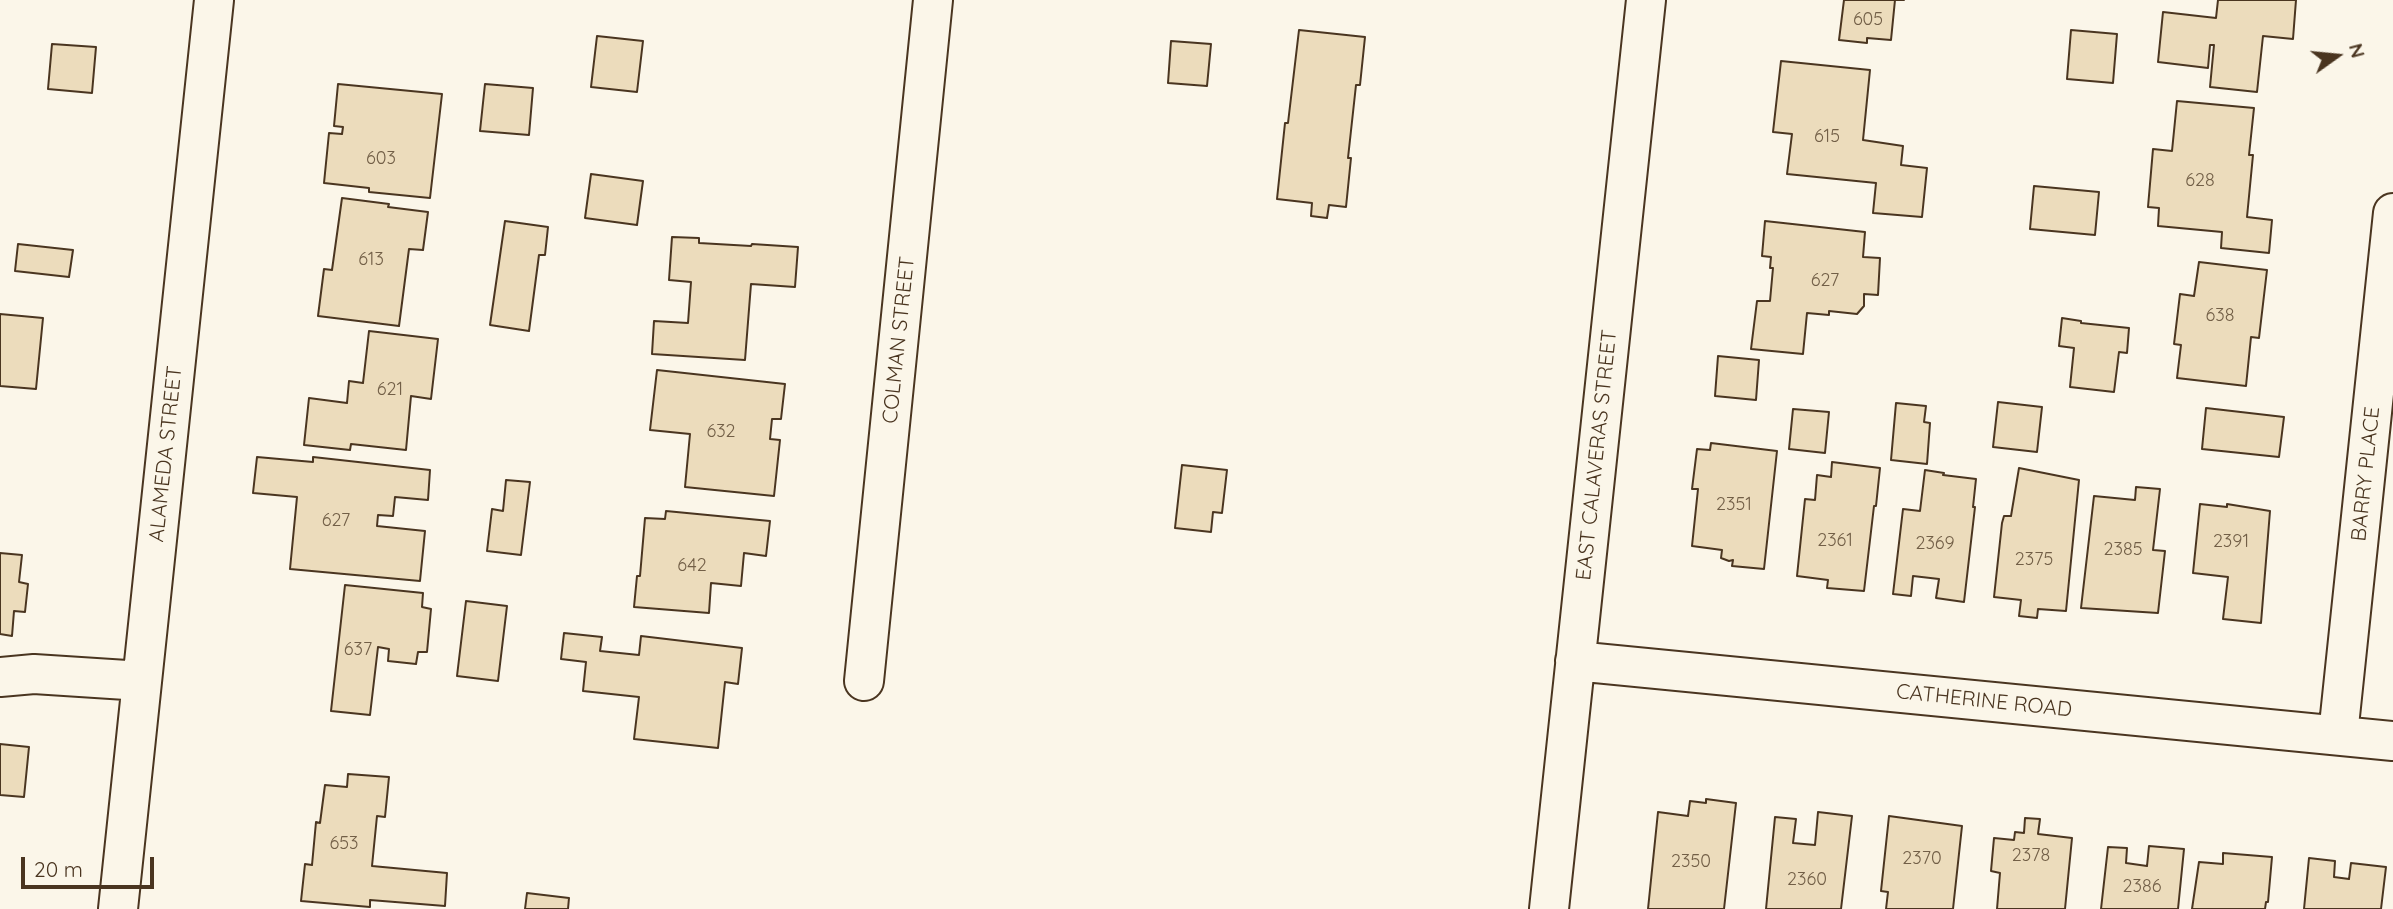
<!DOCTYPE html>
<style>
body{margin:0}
#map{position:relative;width:2393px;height:909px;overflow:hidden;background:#fbf6e9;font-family:Quicksand,sans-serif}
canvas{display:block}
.north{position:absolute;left:2302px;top:21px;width:70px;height:70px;-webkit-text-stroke:5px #fbf6e9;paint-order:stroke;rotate:75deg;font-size:19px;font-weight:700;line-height:28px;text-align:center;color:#4a3520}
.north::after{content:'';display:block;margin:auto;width:24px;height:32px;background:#4a3520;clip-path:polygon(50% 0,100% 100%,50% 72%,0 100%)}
.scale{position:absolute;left:21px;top:857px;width:133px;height:32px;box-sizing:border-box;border:4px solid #4a3520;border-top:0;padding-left:9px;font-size:21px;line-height:24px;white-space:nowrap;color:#4a3520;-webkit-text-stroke:5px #fbf6e9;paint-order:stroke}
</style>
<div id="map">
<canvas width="2393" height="909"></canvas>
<div class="north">N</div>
<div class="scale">20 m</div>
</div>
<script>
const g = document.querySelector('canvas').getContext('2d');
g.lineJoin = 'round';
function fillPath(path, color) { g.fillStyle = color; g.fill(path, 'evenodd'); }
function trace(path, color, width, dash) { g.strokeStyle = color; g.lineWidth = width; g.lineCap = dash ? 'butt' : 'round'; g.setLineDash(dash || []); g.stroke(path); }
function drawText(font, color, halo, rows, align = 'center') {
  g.font = font + ' Quicksand,sans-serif'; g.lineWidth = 5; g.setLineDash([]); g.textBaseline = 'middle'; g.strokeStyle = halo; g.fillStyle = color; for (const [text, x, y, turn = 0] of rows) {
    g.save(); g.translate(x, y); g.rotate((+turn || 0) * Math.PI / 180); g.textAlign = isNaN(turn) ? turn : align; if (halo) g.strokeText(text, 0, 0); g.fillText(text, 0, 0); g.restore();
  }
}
const building = new Path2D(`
 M1844,0H1904H1895L1891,40L1867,38V43L1839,40Z
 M2218,0H2296L2293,39L2263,36L2257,92L2210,87L2214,45H2210L2208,68L2158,62L2163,12L2216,18Z
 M1299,30L1365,37L1360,85H1356L1348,158H1351L1346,207L1329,205L1327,218L1311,216L1312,203L1277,199L1285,123H1288Z
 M2071,30L2117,34L2113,83L2067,79Z
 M597,36L643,41L637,92L591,87Z
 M1171,41L1211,44L1207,86L1168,83Z
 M52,44L96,47L92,93L48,89Z
 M1781,61L1870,70L1863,140L1903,146L1901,165L1927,168L1922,217L1873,213L1876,183L1787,174L1792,134L1773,132Z
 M338,84L442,94L430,198L369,192V188L324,183L329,133L342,134L343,127L334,126Z
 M485,84L533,88L529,135L480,131Z
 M2177,101L2254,108L2249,155H2253L2247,217L2272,220L2269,253L2221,248L2222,232L2158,226L2159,208L2148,207L2153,149L2172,151Z
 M591,174L643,181L637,225L585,218Z
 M2034,186L2099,192L2095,235L2030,229Z
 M342,198L389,204L388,207L428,212L423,250L409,249L399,326L318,316L324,269L332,270Z
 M505,221L548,227L545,255H539L529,331L490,325Z
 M1765,221L1865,232L1863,257L1880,258L1878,295L1864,294V306L1857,314L1829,311V315L1807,313L1803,354L1751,349L1757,301H1770L1773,268H1770L1771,257L1762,256Z
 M672,237L699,238V243L751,246L752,244L798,247L795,287L751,284L745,360L652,354L654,321L688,323L691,282L669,280Z
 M18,244L73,250L69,277L15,271Z
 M2199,262L2267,270L2259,338L2251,337L2246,386L2177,378L2181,345L2174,344L2180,294L2194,296Z
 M0,314L43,318L36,389L0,386Z
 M2062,318L2081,321V323L2129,328L2127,353L2119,352L2114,392L2070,387L2074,348L2059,346Z
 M369,331L438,339L431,399L411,396L406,450L351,444L350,450L304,445L309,398L347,403L349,381L363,383Z
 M1718,356L1759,360L1756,400L1715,396Z
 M657,370L785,384L781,419H772L770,439L780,440L774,496L685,487L690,434L650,430Z
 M1998,402L2042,407L2037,452L1993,447Z
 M1896,403L1926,406L1924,422L1930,423L1927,464L1891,460Z
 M2206,408L2284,417L2279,457L2202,449Z
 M1793,409L1829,412L1825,453L1789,449Z
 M1711,443L1777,451L1764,569L1732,566L1733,560L1729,561L1721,558L1722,550L1692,546L1698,489H1692L1697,449L1710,450Z
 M257,457L313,462V457L430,470L428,500L395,497L393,516L378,515L377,526L425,531L420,581L290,569L297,497L253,493Z
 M1832,462L1880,468L1876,506H1874L1864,591L1827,588L1828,580L1797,576L1805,499L1815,500L1817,475L1831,477Z
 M1182,465L1227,470L1222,513L1213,512L1211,532L1175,528Z
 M2019,468L2079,480L2066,611L2038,609L2037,618L2019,616L2021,600L1994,597L2002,523L2004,516H2011Z
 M1925,470L1944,473L1943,475L1976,479L1973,507H1975L1964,602L1936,598L1939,579L1913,576L1911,596L1893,594L1903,509L1920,511Z
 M506,480L530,482L521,555L487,551L492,509L503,511Z
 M2136,487L2160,489L2153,550L2165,551L2158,613L2081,608L2094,496L2135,500Z
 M2200,504L2227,507V504L2270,511L2261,623L2223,619L2228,577L2193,573Z
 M666,511L770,521L766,556L744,553L741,586L711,583L709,613L634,607L637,576H640L645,518L665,519Z
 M0,553L22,555L19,582L28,584L25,612L14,611L12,636L0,634Z
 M345,585L423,593L422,607L431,609L427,652H418L416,664L388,661L389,649L378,647L370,715L331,711Z
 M466,601L507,606L498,681L457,676Z
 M564,633L602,637L600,651L639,655L641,636L742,648L738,684L725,682L718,748L634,739L639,697L583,691L586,662L561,659Z
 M0,744L29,747L24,797L0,795Z
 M348,774L389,777L385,817L377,816L372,866L447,873L445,906L370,900V907L301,901L305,864L312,865L316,822L320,823L325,785L347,787Z
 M1706,799L1736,803L1724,909H1648L1658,812L1688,816L1690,801L1706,803Z
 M1818,812L1852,816L1841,909H1766L1775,817L1796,819L1793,843L1815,845Z
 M1889,816L1962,826L1953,909H1886L1888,892L1881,891Z
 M2025,818L2040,819L2038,834L2072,838L2065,909H1997L2000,873L1991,871L1994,838L2014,840L2015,832L2024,833Z
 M2149,846L2184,849L2178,909H2101L2108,847L2127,848L2126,863L2147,866Z
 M2223,853L2272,857L2268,902H2266L2265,909H2192L2199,862L2223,864Z
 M2309,858L2335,861L2334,877L2349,879L2351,863L2386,867L2381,909H2304Z
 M527,893L569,898L568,909H525Z`);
const minor = new Path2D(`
 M1575,661L2393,741
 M0,677L34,674L142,681
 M864,681L933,0
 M2338,735L2393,213
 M118,909L214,0
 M1549,909L1646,0`);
const numberNames = [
 ["605",1868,20],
 ["615",1827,137],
 ["603",381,159],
 ["628",2200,181],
 ["613",371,260],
 ["627",1825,281],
 ["638",2220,316],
 ["621",390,390],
 ["632",721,432],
 ["2351",1734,505],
 ["627",336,521],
 ["2361",1835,541],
 ["2391",2231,542],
 ["2369",1935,544],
 ["2385",2123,550],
 ["2375",2034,560],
 ["642",692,566],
 ["637",358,650],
 ["653",344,844],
 ["2378",2031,856],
 ["2370",1922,859],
 ["2350",1691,862],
 ["2360",1807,880],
 ["2386",2142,887]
];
const streetNames = [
 ["COLMAN STREET",899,340,-84],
 ["ALAMEDA STREET",166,454,-84],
 ["EAST CALAVERAS STREET",1597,455,-84],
 ["BARRY PLACE",2366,474,-84],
 ["CATHERINE ROAD",1984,701,6]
];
fillPath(building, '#ecdcbc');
trace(building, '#4a3520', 2);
trace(minor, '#4a3520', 42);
trace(minor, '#fbf6e9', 38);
drawText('18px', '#725f47', null, numberNames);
drawText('21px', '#4a3520', '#fbf6e9', streetNames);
</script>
